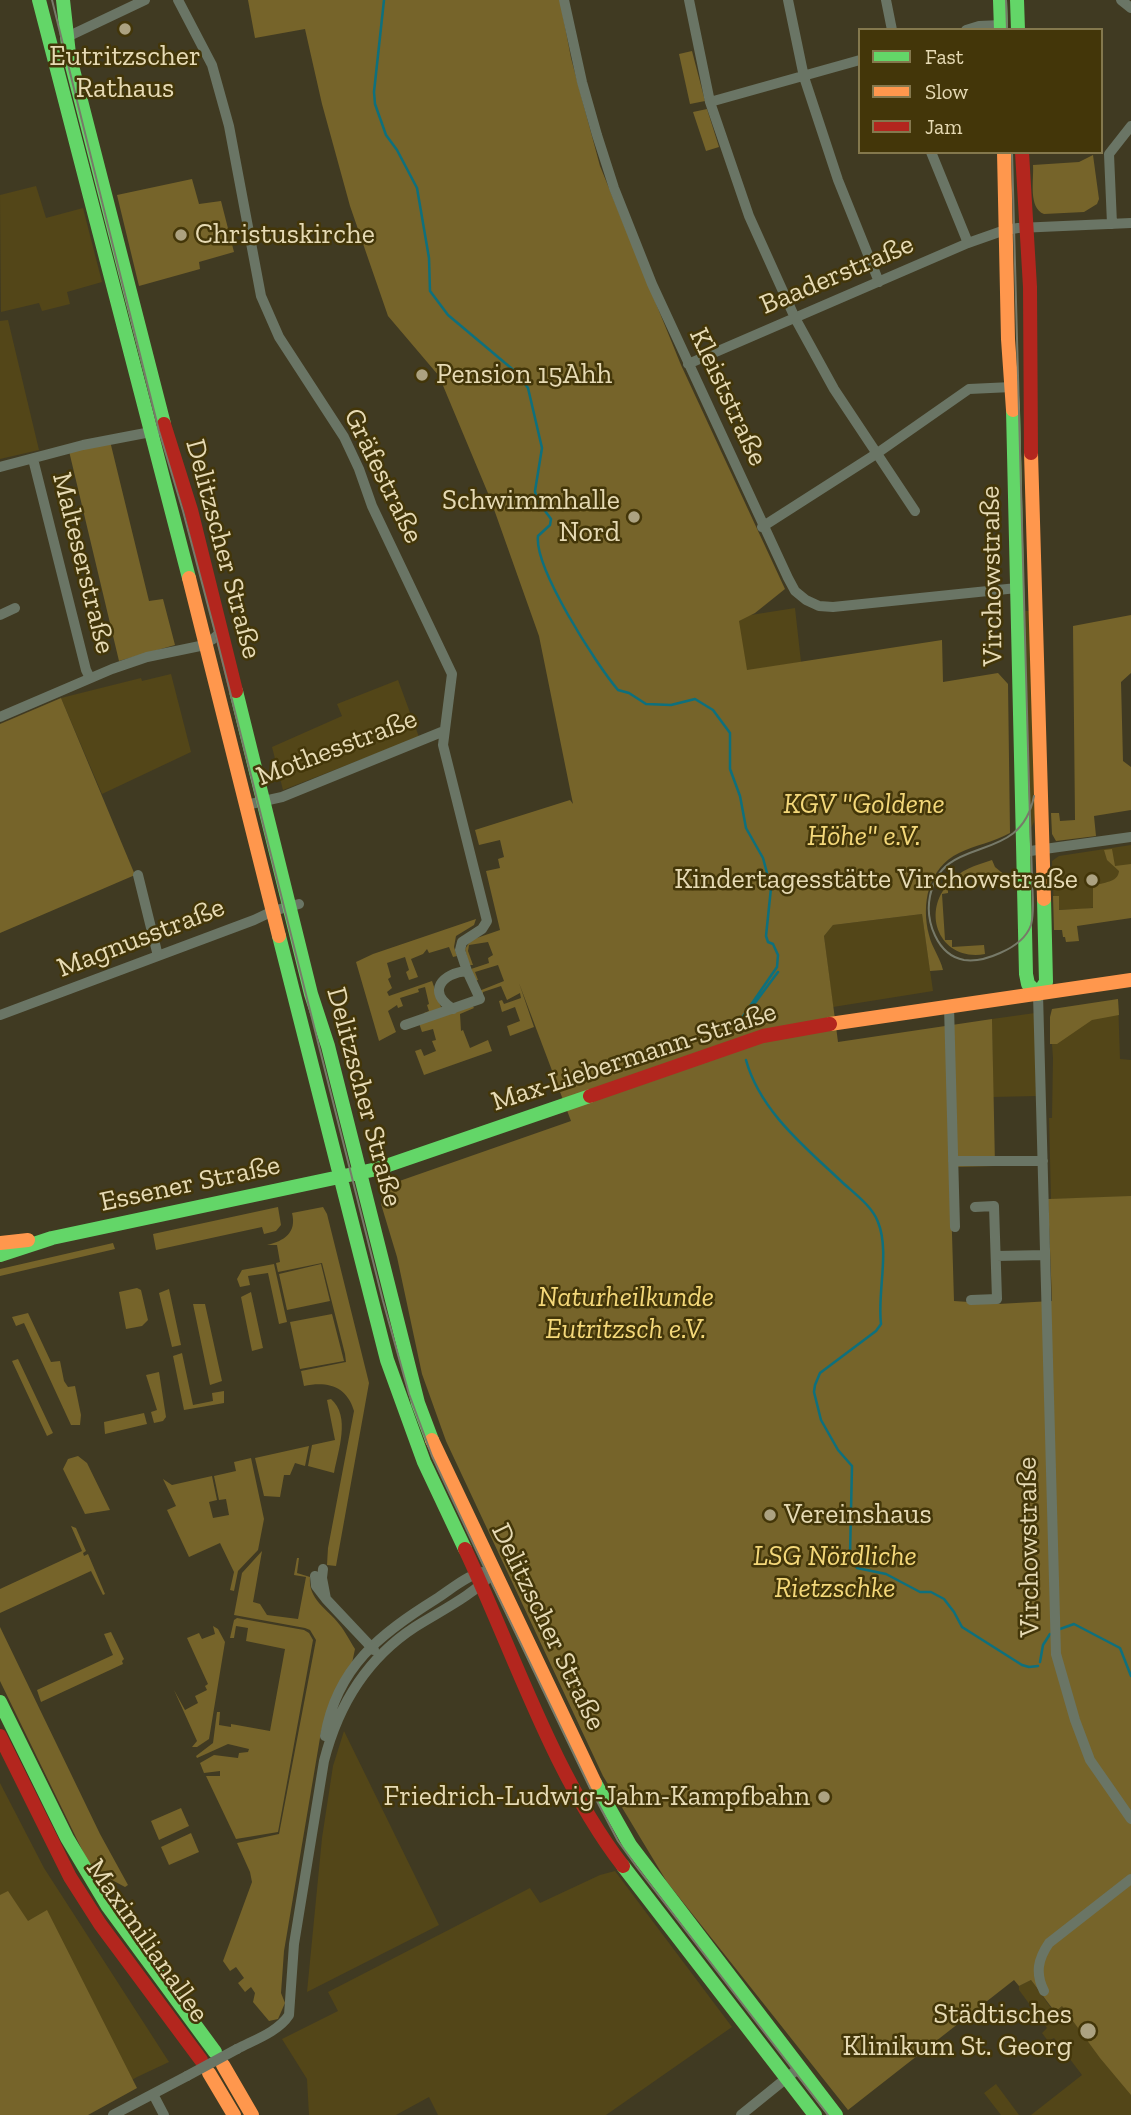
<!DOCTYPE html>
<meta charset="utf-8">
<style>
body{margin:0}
#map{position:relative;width:1131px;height:2115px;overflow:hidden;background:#403a22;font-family:"Zilla Slab",serif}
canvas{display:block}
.legend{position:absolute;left:858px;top:28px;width:245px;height:126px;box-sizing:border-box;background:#433609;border:2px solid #84784d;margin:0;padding:9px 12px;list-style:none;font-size:21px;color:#e6dab4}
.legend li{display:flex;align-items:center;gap:14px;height:35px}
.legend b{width:35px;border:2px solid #84784d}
</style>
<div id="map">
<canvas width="1131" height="2115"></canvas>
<ul class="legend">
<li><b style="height:9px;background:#63d668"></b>Fast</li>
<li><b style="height:9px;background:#ff974d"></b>Slow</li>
<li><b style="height:9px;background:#b3261e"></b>Jam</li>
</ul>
</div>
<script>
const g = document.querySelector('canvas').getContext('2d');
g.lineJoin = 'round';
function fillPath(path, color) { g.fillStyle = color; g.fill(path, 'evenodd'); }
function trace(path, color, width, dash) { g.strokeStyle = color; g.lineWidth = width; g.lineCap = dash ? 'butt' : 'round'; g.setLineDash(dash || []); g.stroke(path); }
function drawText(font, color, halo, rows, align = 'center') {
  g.font = font + ' "Zilla Slab",serif'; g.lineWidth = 5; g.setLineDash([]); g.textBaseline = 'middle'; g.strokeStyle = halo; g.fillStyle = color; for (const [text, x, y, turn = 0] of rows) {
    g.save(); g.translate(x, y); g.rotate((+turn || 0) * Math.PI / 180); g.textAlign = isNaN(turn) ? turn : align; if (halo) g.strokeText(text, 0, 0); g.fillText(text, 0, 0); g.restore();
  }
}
const built = new Path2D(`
 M36,186L46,218L83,208L102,282L67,292L70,304L42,311L39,303L1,312L0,195Z
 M8,320L39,450L0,459V321Z
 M795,608L801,662L727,674L713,621Z
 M1023,611H1030L1036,806L1034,822L1027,836Z
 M171,674L191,752L102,794L61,698L141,678L142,681Z
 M398,680L419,737L283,790L272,747L342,716L337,704Z
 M1131,845V902L1083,909L1054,910L1052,861L1059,856Z
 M922,914L933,991L833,1007L824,936L833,925Z
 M1118,999L1120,1059L1131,1060V1197L1051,1199L1049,1118H1052L1053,1058L1050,1017Z
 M1035,1013L1036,1096L993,1097L992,1019Z
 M344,1731L439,1925L307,1992L322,1838L333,1766Z
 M0,1783L44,1868L169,2062L137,2077L71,2115H0Z
 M615,1871L732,2027L606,2115H438L429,2097L396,2115H309L307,2079L282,2039L338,2011L328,1992L530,1888L540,1903L600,1875Z
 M1131,1943V2115H1031L1082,2075L1054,2038L1048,2041L1042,2033L1047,2028L1019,1990V1986L1031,1980L1054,2012Z
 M996,2084L999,2088L1019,2115H1001L984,2093Z`);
const green = new Path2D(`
 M248,0H560L571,58L600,166L681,365L785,589L755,613L739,621L747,670L942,640L943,682L998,673L1008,684L1010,833C994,842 975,845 959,853C928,868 921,904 929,935C932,948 940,957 943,970L930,971L922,914L833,925L824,936L838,1042L992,1019L995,1166L950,1167L954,1301L998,1304L1052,1301L1048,1199L1131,1196V2095L1100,2058L1062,2006L1055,2012L1031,1980L1019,1986L1014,1980L848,2110L667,1882L603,1776L446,1441L422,1374L397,1257L381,1204L382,1193L388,1185L571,1121L519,983L534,1027L510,1036L507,1026L520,1021L515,1007L502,1012L499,1001L502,1000L504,1004L521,998L520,993L507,1000L501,986L483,992V1004L479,991L504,981L498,965L475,972L478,980L475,981L471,969L489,963L488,958L493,955L488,942L469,945L468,951L473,965H469L465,949L471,940L500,930L486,871L500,868L498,859L504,857L500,840L479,845L475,830L570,800L573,804L539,636L490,498L439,376L388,316L350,206L322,104L305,29L255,38Z
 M692,51L705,101L690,104L679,54Z
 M707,109L719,147L706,151L693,112Z
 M1093,155L1099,199L1097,204L1084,212L1044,214C1028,208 1034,180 1033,165L1079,162Z
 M192,179L199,204L221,201L234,252L199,262L200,269L139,286L117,195Z
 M110,441L149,601L163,599L175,645L119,661L69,451Z
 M1131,615V673L1121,682L1123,761L1131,767V810L1094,816L1096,836L1056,841L1052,834L1051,813H1059L1060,821L1075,820L1073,626Z
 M61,698L135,875L0,933V724Z
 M1112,849L1115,866L1131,864V918L1077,926L1079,941L1066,942L1065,937H1063L1062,930H1054L1053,896H1059V910L1093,908V886C1103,882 1118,883 1119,871L1107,860L1104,850Z
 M992,860L995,867L1006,876L1001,883H999V877L953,880V886L948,887V893L942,894L945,940H952V947L984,945L985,954C941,962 920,914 949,883C960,870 976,865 992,860Z
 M476,919L474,925L456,936L454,947L457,956L453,957L449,947L429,953L427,949L423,954L411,959L418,977L409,980L406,972L409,970L405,957L387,963L391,977L388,979L392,988L387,992L389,996L432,981L442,1010L424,1016V1013L429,1011L427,1005L429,1004L425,987L418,989L419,992L400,998L403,1006L398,1008L397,1005L388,1011L396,1032L379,1041L356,962L373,954Z
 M1118,999L1119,1015L1092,1020L1057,1044H1050V1017L1052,1009Z
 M472,1005L474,1008L460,1014L461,1031L463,1030L470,1048L488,1040L492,1051L424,1075L415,1051L421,1049L424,1056L436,1051L432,1041L436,1040L433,1029L422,1032L419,1023Z
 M278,1207L281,1225L276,1231L264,1234L262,1227L156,1250L153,1234Z
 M323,1207L327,1214L369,1383L336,1566L327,1565L328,1548L354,1411C347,1386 327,1381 304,1386L301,1371L346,1362L345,1354L322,1263L278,1272L276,1263L280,1262L277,1245H267C284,1241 297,1233 292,1213Z
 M113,1243L115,1249L0,1276V1269Z
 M274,1264L287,1322L279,1324L268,1273L248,1276L250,1285L240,1287L237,1279L242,1270Z
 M321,1264L330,1301L287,1310L279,1274Z
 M137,1288L141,1290L148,1320L142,1326L126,1329L119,1292Z
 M169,1289L181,1345L172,1347L159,1293Z
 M251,1292L263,1348L252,1351L241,1297Z
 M193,1304H205L222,1381L210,1385Z
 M28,1313L51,1362L60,1361L64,1381L68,1387L75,1386L81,1415L80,1425H71L24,1323L16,1326L12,1317Z
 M332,1314L344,1361L300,1369L290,1322Z
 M182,1353L193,1405L213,1401L212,1393L224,1391V1403L184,1410L173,1356Z
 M18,1359L53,1433L47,1436L12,1361Z
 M159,1372L166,1417L163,1421L154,1423L151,1412L157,1410L146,1375Z
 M331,1399C351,1416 338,1451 334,1473L308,1466L312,1445L335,1440L327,1400Z
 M144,1413L147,1424L105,1434L104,1422Z
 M309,1446L305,1466L295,1463L290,1475H284L280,1497L264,1496L255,1458Z
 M78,1456L87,1463L110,1510L85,1514L63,1469L68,1459Z
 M251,1458L264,1519L258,1550L238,1571L234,1591L230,1590L234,1572L220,1543L189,1557L167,1510L176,1506L163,1479L172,1485L212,1476L217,1500L209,1502L213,1518L229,1515L226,1499L219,1500L214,1476L236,1471L234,1462Z
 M71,1526L76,1528L86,1551L83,1553L84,1556L88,1554L105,1594L103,1595L91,1571L0,1613V1589L82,1551Z
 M262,1551L253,1602L260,1604L267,1615L298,1619L306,1577L294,1575L297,1558H299L297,1573L310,1577C308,1600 327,1608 339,1624C345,1631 350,1641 355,1649L351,1668L338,1685L321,1732L284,1951L281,1993L285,2003L278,2019L269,2021L253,2002L255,1993L251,1987L245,1992L238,1983L244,1978L236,1967L230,1971L223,1961L252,1882L250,1872L237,1843L279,1834L316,1640L310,1630L305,1628L234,1615L242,1573Z
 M237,1618L304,1630L309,1633L313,1640L278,1832L236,1839L206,1776H220V1771L204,1773L200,1763L214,1755L238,1758L239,1753L248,1752L249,1749L228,1744L197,1758L196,1756L213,1743L217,1712H220L219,1725L231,1727V1724L270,1731L285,1649L246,1641L248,1628L236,1626L234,1638H230L234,1620Z
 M213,1626L218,1629L225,1642L209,1739L197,1747H192L197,1741L174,1690L185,1710L198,1703L195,1696L207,1690L205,1686L208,1684L187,1638L199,1633L202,1639L215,1634Z
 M0,1627L100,1834L128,1885L125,1887L97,1872L88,1862L0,1681Z
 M111,1632L124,1659L122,1661L123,1664L41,1702L37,1690L113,1655L104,1634Z
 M181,1808L189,1826L159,1840L151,1821Z
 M191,1833L199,1852L169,1865L161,1847Z
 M8,1891L28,1921L47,1910L137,2088L88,2115H0V1895Z`);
const stream = new Path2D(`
 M384,0L374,92L375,104L386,135L397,150L417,188L429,258L430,291L448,315L517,373L528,388L542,448L535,491L537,500L551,519L550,525L538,536C534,568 596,664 618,690L629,693L646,704L671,705L695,699L713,710L730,733V769L740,796L746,828L763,858L771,888L766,936L768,942L773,944L778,955L777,967L737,1025
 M746,1015L778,972
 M746,1060C760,1111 805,1147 842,1182C854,1193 872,1206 878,1222C890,1252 877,1293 881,1324L876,1331L820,1373L815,1385L814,1392L821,1420L838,1450L852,1466L850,1555L857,1568L886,1574L920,1592H931L944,1599L954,1612L962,1627L1022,1665L1029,1667L1038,1666
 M1060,1629L1074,1624L1120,1648L1131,1676
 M1040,1662L1043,1645L1050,1634`);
const street = new Path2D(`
 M178,0L212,65L229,126L261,296L279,337L344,437L359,469L372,506L452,674L443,745L487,921L482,929L462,942L460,950L467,971C442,973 426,992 453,1009
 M564,0L582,82L597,135L614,188L652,284L788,578L795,591L806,600L819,606L833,607L1017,588
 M689,0L710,102L749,216L795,318L834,389L915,511
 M788,0L804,77L838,180L879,282
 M886,0L892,30
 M1121,0L1131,8
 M966,30L979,26L1001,25
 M67,37L145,0
 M710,102L860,60
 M931,152L968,243
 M1112,224L1109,154L1131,126
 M688,364L968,243L1005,230L1018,228L1131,223
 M33,459L86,670L90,678
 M0,467L83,445L156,431
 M762,527L876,454L969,389L1012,387
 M0,615L15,608
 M0,717L112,669L147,657L200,646L213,639L222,631
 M246,805L282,797L444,731
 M1023,852L1131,837
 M138,875L158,956
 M1038,994L1056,1654L1075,1720L1090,1760L1131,1819
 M949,1006L955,1227
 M0,1015L254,920L273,911L299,904
 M405,1025L480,999L467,971
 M953,1161H1043
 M996,1256L1045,1255
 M971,1300L997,1299L994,1206L975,1207
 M315,1576L316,1586L326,1599L322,1578L323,1569
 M326,1599L374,1650
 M325,1736C337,1667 380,1634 436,1599C450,1590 466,1576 482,1572
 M1044,1991C1035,1973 1038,1959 1049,1943L1131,1879
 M237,2049C254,2040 278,2032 289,2015L294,1944L324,1761C338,1706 366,1659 415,1627C442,1610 472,1596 494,1572
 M153,2094L164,2115
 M113,2115L187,2076
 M741,2115L799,2068`);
const fast = new Path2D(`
 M39,0L189,578
 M63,0L69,54L164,424
 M1000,0L1001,30
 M1017,0L1018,30
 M1013,410L1026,974L1028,984L1038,994L1046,982L1044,899
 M236,691L311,994L328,1046L418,1403L432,1440
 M279,936L387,1360L424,1462L465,1549
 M0,1255L52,1238L377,1169L590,1096
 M0,1702L67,1838L107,1905L215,2052
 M595,1783L630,1845L836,2115
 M623,1866L815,2115`);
const slow = new Path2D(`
 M1004,152L1008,339L1013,410
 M1031,453L1044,899
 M189,578L279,936
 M830,1024L1131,980
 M0,1243L28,1240
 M432,1440L595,1783
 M223,2065L252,2115
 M209,2073L234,2115`);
const jam = new Path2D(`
 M1022,152L1030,287L1031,453
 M164,424L191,510L236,691
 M590,1096L763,1036L830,1024
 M465,1549C514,1653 553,1775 623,1866
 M0,1736L70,1877L100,1924L201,2060`);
const tram = new Path2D(`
 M52,0L159,431L183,511L216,636L383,1301L409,1394L432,1456L493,1586L590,1788L618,1841L636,1866L828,2115
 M1006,0L1007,30
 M1012,152L1029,786C1030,816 1031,846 1032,877C1032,892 1035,910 1031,925C1026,939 1014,947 1000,953C989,958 977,962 964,960C937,955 925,921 930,896C943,831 1020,868 1034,796`);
const streetBridge = new Path2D(`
 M187,2076L237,2049`);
const markers = [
 [125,29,7,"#aca281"],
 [181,235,7,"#aca281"],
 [422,375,7,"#aca281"],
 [634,517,7,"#aca281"],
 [1092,880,7,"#aca281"],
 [770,1515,7,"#aca281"],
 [824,1797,7,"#aca281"],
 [1088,2031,9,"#aca281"]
];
const poiNames = [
 ["Eutritzscher",125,57,"center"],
 ["Rathaus",125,89,"center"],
 ["Christuskirche",195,235,"left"],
 ["Pension 15Ahh",436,375,"left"],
 ["Schwimmhalle",620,501],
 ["Nord",620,533],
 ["Kindertagesstätte Virchowstraße",1078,880],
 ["Vereinshaus",784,1515,"left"],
 ["Friedrich-Ludwig-Jahn-Kampfbahn",810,1797],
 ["Städtisches",1072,2015],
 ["Klinikum St. Georg",1072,2047]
];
const streetNames = [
 ["Baaderstraße",837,275,-23],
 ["Kleiststraße",728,397,65],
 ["Gräfestraße",383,476,64],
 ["Delitzscher Straße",223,549,75],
 ["Malteserstraße",83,563,76],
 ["Virchowstraße",992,576,-91],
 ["Mothesstraße",337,748,-21],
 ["Magnusstraße",141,938,-21],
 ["Max-Liebermann-Straße",634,1057,-18],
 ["Delitzscher Straße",364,1097,75],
 ["Essener Straße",190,1184,-12],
 ["Virchowstraße",1029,1547,-91],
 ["Delitzscher Straße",548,1627,64],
 ["Maximilianallee",147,1941,55]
];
const parkNames = [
 ["KGV \"Goldene",864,805],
 ["Höhe\" e.V.",864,837],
 ["Naturheilkunde",626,1298],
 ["Eutritzsch e.V.",626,1330],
 ["LSG Nördliche",835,1557],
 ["Rietzschke",835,1589]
];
fillPath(built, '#534618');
fillPath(green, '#76642a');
trace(stream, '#0e707d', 2.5);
trace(street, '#6a7565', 10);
trace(fast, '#63d668', 14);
trace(slow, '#ff974d', 14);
trace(jam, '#b3261e', 14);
trace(tram, '#777a69', 2);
trace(streetBridge, '#6a7565', 10);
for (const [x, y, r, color] of markers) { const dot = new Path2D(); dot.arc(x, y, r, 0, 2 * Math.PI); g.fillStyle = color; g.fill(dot); trace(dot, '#433609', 2.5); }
drawText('28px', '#e6dab4', '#433609', poiNames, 'right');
drawText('28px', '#e6dab4', '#433609', streetNames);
drawText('italic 28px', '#f4d87a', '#433609', parkNames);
</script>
